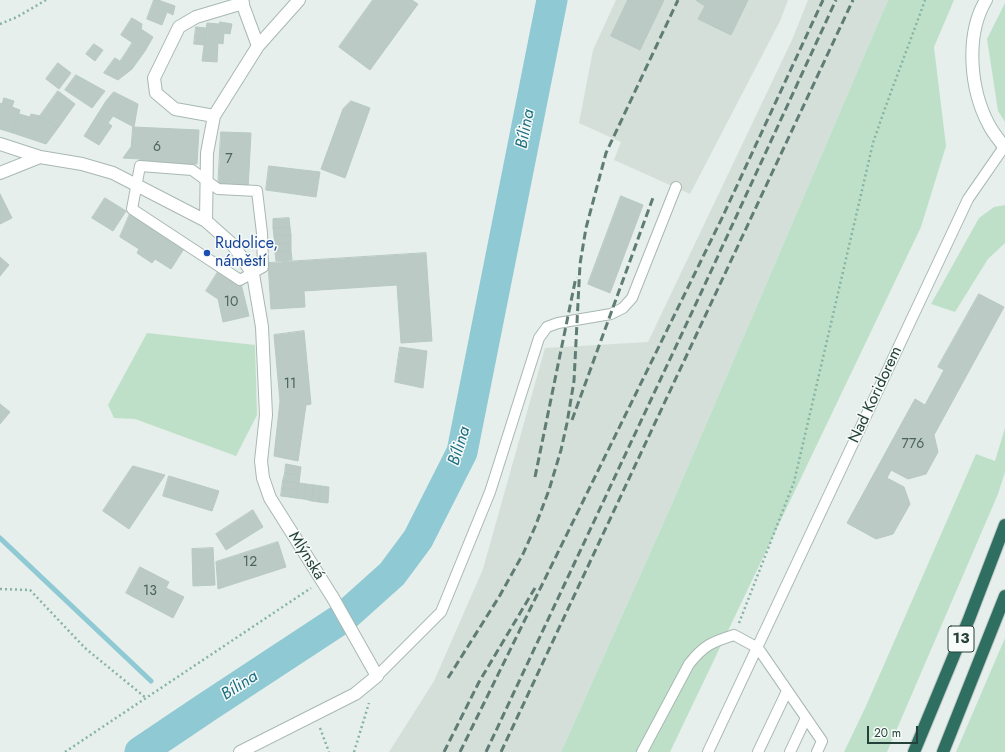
<!DOCTYPE html>
<meta charset="utf-8">
<style>
body{margin:0}
#map{position:relative;width:1005px;height:752px;overflow:hidden;background:#e6efeb;font-family:Jost,sans-serif}
canvas{display:block}
.scale{position:absolute;left:867px;top:726px;width:51px;height:18px;box-sizing:border-box;border:2px solid #24423a;border-top:0;padding-left:5px;font-size:12px;line-height:14px;white-space:nowrap;color:#24423a;-webkit-text-stroke:3px #f7fbf9;paint-order:stroke}
</style>
<div id="map">
<canvas width="1005" height="752"></canvas>
<div class="scale">20 m</div>
</div>
<script>
const g = document.querySelector('canvas').getContext('2d');
g.lineJoin = 'round';
function fillPath(path, color) { g.fillStyle = color; g.fill(path, 'evenodd'); }
function trace(path, color, width, dash) { g.strokeStyle = color; g.lineWidth = width; g.lineCap = dash ? 'butt' : 'round'; g.setLineDash(dash || []); g.stroke(path); }
function drawText(font, color, halo, rows, align = 'center') {
  g.font = font + ' Jost,sans-serif'; g.lineWidth = 3; g.setLineDash([]); g.textBaseline = 'middle'; g.strokeStyle = halo; g.fillStyle = color; for (const [text, x, y, turn = 0] of rows) {
    g.save(); g.translate(x, y); g.rotate((+turn || 0) * Math.PI / 180); g.textAlign = isNaN(turn) ? turn : align; if (halo) g.strokeText(text, 0, 0); g.fillText(text, 0, 0); g.restore();
  }
}
const built = new Path2D(`
 M616,0H788L780,21L690,194L614,160L621,142L579,123L593,50Z
 M808,0H888L671,506L561,752H389L434,681L483,569L545,348L648,342L792,40Z`);
const green = new Path2D(`
 M888,0H954L934,47L946,146L921,227L670,752H561L671,506Z
 M1005,3V122L998,111L987,39Z
 M1005,205V243L988,259L955,312L931,304L979,218L994,207Z
 M147,333L255,345L257,415L236,456L135,419L114,418L108,405Z
 M1005,428V472L998,494L887,752H844L866,706L976,454L995,461Z
 M1005,638V752H956Z`);
const stream = new Path2D(`
 M0,538L151,681`);
const river = new Path2D(`
 M140,752L207,707L344,617L392,574L418,539L462,452L552,0`);
const building = new Path2D(`
 M154,0H158L175,6L173,15L167,12L162,25L147,19Z
 M373,0H412L418,4L370,70L339,47Z
 M628,0H664L640,50L611,36Z
 M697,0H748L731,35L698,19L705,6L697,1Z
 M132,18L142,24L141,29L153,37L145,51L121,35Z
 M220,22L232,24L230,34L224,33L223,44L218,43L217,62L202,61L207,23L219,24Z
 M196,27L206,28L204,45L194,44Z
 M133,42L145,51L132,69L120,62Z
 M94,44L103,50L95,61L86,54Z
 M115,58L132,69L118,80L104,73Z
 M58,63L71,73L59,89L46,79Z
 M76,75L105,91L92,108L65,90Z
 M58,91L75,104L58,128L40,116Z
 M114,92L138,104L134,127L113,116L108,123L112,126L99,145L84,136L106,101Z
 M4,98L14,101L12,107L20,110L13,133L0,129V103L2,104Z
 M351,101L370,108L345,178L321,169L343,109Z
 M19,114L30,117L31,114L40,116L58,128L46,144L13,133Z
 M133,127L199,130L197,164H192V170L140,166V159L123,158L131,147Z
 M221,132L251,133L248,190L218,189Z
 M269,166L320,172L316,197L266,190Z
 M0,194L12,218L0,224Z
 M621,196L643,205L610,293L588,284Z
 M105,198L126,211L113,231L92,218Z
 M132,209L187,244L171,269L155,259L152,263L137,253L139,249L120,237Z
 M289,218L290,227L273,228V219Z
 M290,227L291,235L274,236L273,228Z
 M291,235V243L275,244L274,236Z
 M291,243V251L275,252V244Z
 M291,251L292,260L276,261L275,252Z
 M426,253L432,341L401,343L397,285L304,291L305,307L271,309L268,263Z
 M0,257L9,265L0,276Z
 M221,267L240,280L249,316L223,322L218,299L206,291Z
 M979,294L1004,307L934,435L938,452L926,474L908,479L891,470L887,478L904,487L910,504L893,534L876,539L847,523L915,399L925,405L944,370L938,367Z
 M304,331L311,404L306,405L298,461L274,456L280,401L274,335Z
 M400,347L427,351L423,388L395,382Z
 M0,404L10,412L0,424Z
 M286,464L301,467L300,475L285,473Z
 M133,466L165,475L129,529L103,511Z
 M285,473L300,475L299,483L283,481Z
 M169,476L219,491L212,511L163,496Z
 M283,481L299,483L298,490L282,488Z
 M299,483L306,484L304,499L296,498Z
 M306,484L314,485L312,501L304,499Z
 M314,485L321,486L319,502L312,501Z
 M321,486L329,487L328,503L319,502Z
 M282,488L298,490L296,498L281,496Z
 M253,510L263,527L226,550L216,534Z
 M278,542L286,567L218,589L216,562Z
 M213,548L215,585L193,586L192,549Z
 M140,567L169,582L166,588L184,597L173,618L126,593Z`);
const path = new Path2D(`
 M0,24L17,17L46,0
 M0,589L30,590L85,648L146,698
 M739,623L794,482L873,143C889,95 908,48 925,0
 M320,728L329,752
 M65,752L311,588
 M354,752L369,703`);
const lane = new Path2D(`
 M140,166L192,170L218,189L257,191L262,233L263,267L240,280L132,209Z
 M377,676L441,612L490,492L539,338L547,327L558,323L611,314L623,308L632,298L676,187
 M642,752L689,664C704,645 712,642 734,635L758,648L822,741L817,752
 M708,752L968,199L1004,147
 M758,752L787,691
 M790,752L806,718`);
const street = new Path2D(`
 M241,0L258,46
 M214,116L175,109L156,93L154,78L179,27L196,17L243,3
 M0,144L40,157L82,164L113,173L206,221L233,245L253,274L262,327L266,415L261,461L263,478L270,498L333,598L377,676L355,694L240,752
 M0,173L40,157
 M206,221L207,153L214,116L258,46L299,0`);
const secondary = new Path2D(`
 M986,0C965,35 970,90 989,125C993,133 1000,141 1005,148`);
const highway = new Path2D(`
 M914,752L969,619L1005,525
 M943,752L1005,596`);
const rail = new Path2D(`
 M572,420L654,195
 M535,477L576,277
 M448,678L499,597L523,554L535,527L549,490L561,450L567,423L574,381L580,264L586,228L606,153L678,0
 M444,752L479,682L535,588
 M460,752L722,218L823,0
 M486,752L700,295L836,0
 M501,752L853,0`);
const markers = [
 [207,253,4,"#1a4fb4"]
];
const numberNames = [
 ["6",157,148],
 ["7",229,160],
 ["10",231,303],
 ["11",290,385],
 ["776",913,445],
 ["12",250,563],
 ["13",150,592]
];
const shields = [
 [961,639,26]
];
const shieldNames = [
 ["13",961,639]
];
const transitNames = [
 ["Rudolice,",215,244],
 ["náměstí",215,262]
];
const streetNames = [
 ["Nad Koridorem",876,395,-65],
 ["Mlýnská",306,556,58]
];
const waterNames = [
 ["Bílina",526,129,-79],
 ["Bílina",460,446,-73],
 ["Bílina",240,686,-33]
];
fillPath(built, '#d4dfda');
fillPath(green, '#bfe0c8');
trace(stream, '#8ec9d4', 5);
trace(river, '#8ec9d4', 31);
fillPath(building, '#bbcac4');
trace(building, '#b8c9c2', 1);
trace(lane, '#a8b8b2', 12);
trace(street, '#a8b8b2', 14);
trace(secondary, '#a4bbb3', 14);
trace(highway, '#c2cac8', 14);
trace(path, '#86b3a5', 2.5, [2, 3]);
trace(lane, '#fff', 10);
trace(street, '#fff', 12);
trace(secondary, '#fff', 12);
trace(highway, '#2f6f62', 12);
trace(rail, '#5f7d75', 3, [8, 4]);
for (const [x, y, r, color] of markers) { const dot = new Path2D(); dot.arc(x, y, r, 0, 2 * Math.PI); g.fillStyle = color; g.fill(dot); trace(dot, '#f7fbf9', 1.5); }
drawText('14px', '#4a645c', null, numberNames);
for (const [x, y, w] of shields) { const box = new Path2D(); box.roundRect(x - w / 2, y - 13, w, 26, 3); g.fillStyle = '#f7fbf9'; g.fill(box); trace(box, '#24423a', 1); }
drawText('bold 15px', '#24423a', null, shieldNames);
drawText('16px', '#164399', '#f7fbf9', transitNames, 'left');
drawText('16px', '#24423a', '#f7fbf9', streetNames);
drawText('italic 17px', '#1c6f80', '#f7fbf9', waterNames);
</script>
